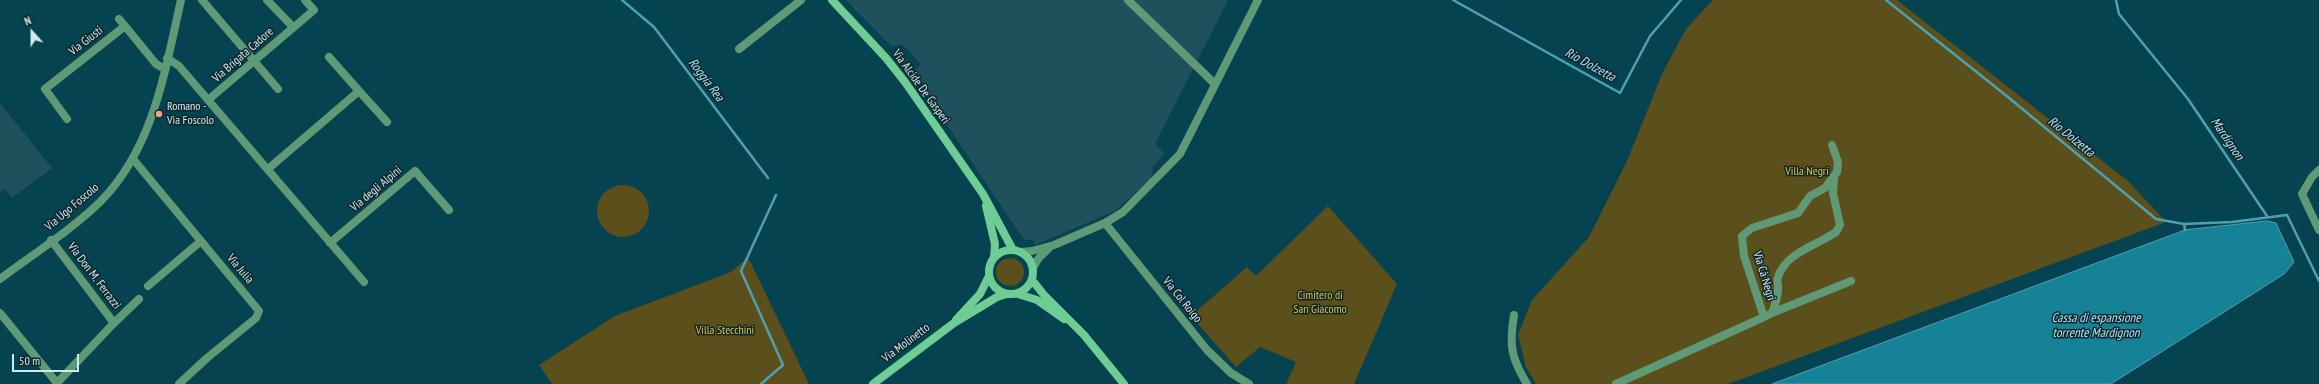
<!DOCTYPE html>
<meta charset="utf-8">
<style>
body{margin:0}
#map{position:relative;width:2319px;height:384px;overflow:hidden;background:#064350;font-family:"PT Sans Narrow",sans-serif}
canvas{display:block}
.north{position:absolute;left:12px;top:12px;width:40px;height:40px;-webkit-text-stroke:3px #10272c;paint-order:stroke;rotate:339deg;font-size:11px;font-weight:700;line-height:16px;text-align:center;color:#ceeaf1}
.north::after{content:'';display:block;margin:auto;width:14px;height:18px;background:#ceeaf1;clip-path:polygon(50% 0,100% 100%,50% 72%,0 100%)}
.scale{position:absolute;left:12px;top:354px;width:67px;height:18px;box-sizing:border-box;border:2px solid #ceeaf1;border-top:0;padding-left:5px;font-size:12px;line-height:14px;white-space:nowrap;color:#ceeaf1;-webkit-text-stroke:3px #10272c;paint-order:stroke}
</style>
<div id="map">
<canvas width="2319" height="384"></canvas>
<div class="north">N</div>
<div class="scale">50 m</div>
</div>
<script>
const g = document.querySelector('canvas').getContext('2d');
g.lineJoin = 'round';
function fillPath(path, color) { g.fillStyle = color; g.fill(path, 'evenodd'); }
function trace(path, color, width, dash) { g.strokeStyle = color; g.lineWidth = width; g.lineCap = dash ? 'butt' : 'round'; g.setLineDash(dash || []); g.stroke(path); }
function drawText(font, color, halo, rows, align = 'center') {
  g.font = font + ' "PT Sans Narrow",sans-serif'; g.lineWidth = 3; g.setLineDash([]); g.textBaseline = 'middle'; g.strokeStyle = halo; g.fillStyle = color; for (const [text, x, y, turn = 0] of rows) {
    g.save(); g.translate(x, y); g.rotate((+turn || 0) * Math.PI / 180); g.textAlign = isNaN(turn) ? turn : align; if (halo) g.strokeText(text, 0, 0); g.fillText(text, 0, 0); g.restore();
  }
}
const built = new Path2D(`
 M846,0H1228L1155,144L1165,154L1153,166L1152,177L1115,211L1035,245L1033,240H1025L1022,237L925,92L927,89L915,70L921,64L902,44L892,47Z
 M0,103L52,168L12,198L5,189L0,192Z`);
const green = new Path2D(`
 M1713,0H1897L2128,181L2166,222L1728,384H1536L1526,367L1518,335L1532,300L1589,237L1627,161L1662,74L1686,29Z
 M597 211a26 26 0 1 1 52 0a26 26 0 1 1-52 0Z
 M1328,206L1397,284L1354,384H1286L1296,362L1260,347L1236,367L1191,316L1247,267L1256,276Z
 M748,257L809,384H552L539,365L615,316L731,272Z
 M996 272a14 14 0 1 1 28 0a14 14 0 1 1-28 0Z`);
const water = new Path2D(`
 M2267,221L2276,223L2294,262L2284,274L2111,384H1772L2185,230Z`);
const stream = new Path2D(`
 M622,0L654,27L768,178
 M1453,0L1620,93L1650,36L1681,0
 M1886,0L2003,93L2156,219L2184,224L2232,222L2287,215L2319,281
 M2116,0L2119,14L2188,99L2267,216
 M2184,224L2185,230
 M761,384L783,365L741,271L776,195`);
const street = new Path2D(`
 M202,0L278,89
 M267,0L293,27
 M1128,0L1215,84
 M119,19L125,26
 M739,49L801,0
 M329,57L359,91
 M167,58L179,66L364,282
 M208,100L314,10L305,0
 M67,119L45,89L125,26L156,64L165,69
 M133,159L259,311L256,318L207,358L179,384
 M268,169L359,91L387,122
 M2319,170L2312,177L2302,194L2319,230
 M1105,223L1207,350L1231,373L1249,384
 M330,243L415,171L449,210
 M1021,252L1032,251L1054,245L1105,223L1123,212L1180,154L1258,0
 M1033,268L1038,259L1050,247
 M0,279C32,255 74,228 101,201C154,147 165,70 181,0
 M148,286L201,241
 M0,313L57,383L114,323L51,240
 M1772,313L1851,281
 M1514,315C1509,345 1511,358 1527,384
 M1764,317L1772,313C1775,305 1778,298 1778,289C1779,285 1776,281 1778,277C1786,252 1818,245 1836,232L1840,225L1833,193L1834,179
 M114,323L139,299
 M1616,384L1764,317L1744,256L1742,236L1752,228L1798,213L1810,196L1825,188L1837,172L1838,162L1832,145`);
const secondary = new Path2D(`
 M832,0L886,58L905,82L983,194L1013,250
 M986,206L995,244L994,258
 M989 272a22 22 0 1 1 44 0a22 22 0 1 1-44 0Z
 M1032,280L1044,295L1084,335L1124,384
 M1018,294L1037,300L1064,319
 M956,320L980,294L989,276
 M873,384L954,323L997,297L1007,294`);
const markers = [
 [159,114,4,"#f49e87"]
];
const streetNames = [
 ["Via Giusti",86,41,-38],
 ["Via Brigata Cadore",243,55,-41],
 ["Via Alcide De Gasperi",921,87,54],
 ["Via degli Alpini",376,189,-40],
 ["Via Ugo Foscolo",72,207,-40],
 ["Via Julia",240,269,50],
 ["Via Don M. Ferrazzi",94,276,53],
 ["Via Cà Negri",1764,276,73],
 ["Via Col Roigo",1182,300,51],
 ["Via Molinetto",906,343,-37]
];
const poiNames = [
 ["Romano -",167,107],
 ["Via Foscolo",167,121]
];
const parkNames = [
 ["Villa Negri",1807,172],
 ["Cimitero di",1320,296],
 ["San Giacomo",1320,310],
 ["Villa Stecchini",725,331]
];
const waterNames = [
 ["Rio Dolzetta",1590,65,29],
 ["Roggia Rea",706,80,53],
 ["Rio Dolzetta",2071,137,39],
 ["Mardignon",2227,139,56],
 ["Cassa di espansione",2096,318],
 ["torrente Mardignon",2096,333]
];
fillPath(built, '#1f515d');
fillPath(green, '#5b4f1b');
fillPath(water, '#158298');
trace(water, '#4ca1b3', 1);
trace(stream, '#4ca1b3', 2.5);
trace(street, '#609976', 8);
trace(secondary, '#6ecd95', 8);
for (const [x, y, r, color] of markers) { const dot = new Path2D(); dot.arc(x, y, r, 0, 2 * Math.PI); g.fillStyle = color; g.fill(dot); trace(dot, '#10272c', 1.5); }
drawText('12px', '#ceeaf1', '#10272c', streetNames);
drawText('12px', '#ceeaf1', '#10272c', poiNames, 'left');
drawText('12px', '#e0c23d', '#10272c', parkNames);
drawText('italic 13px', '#ade4f3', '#10272c', waterNames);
</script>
